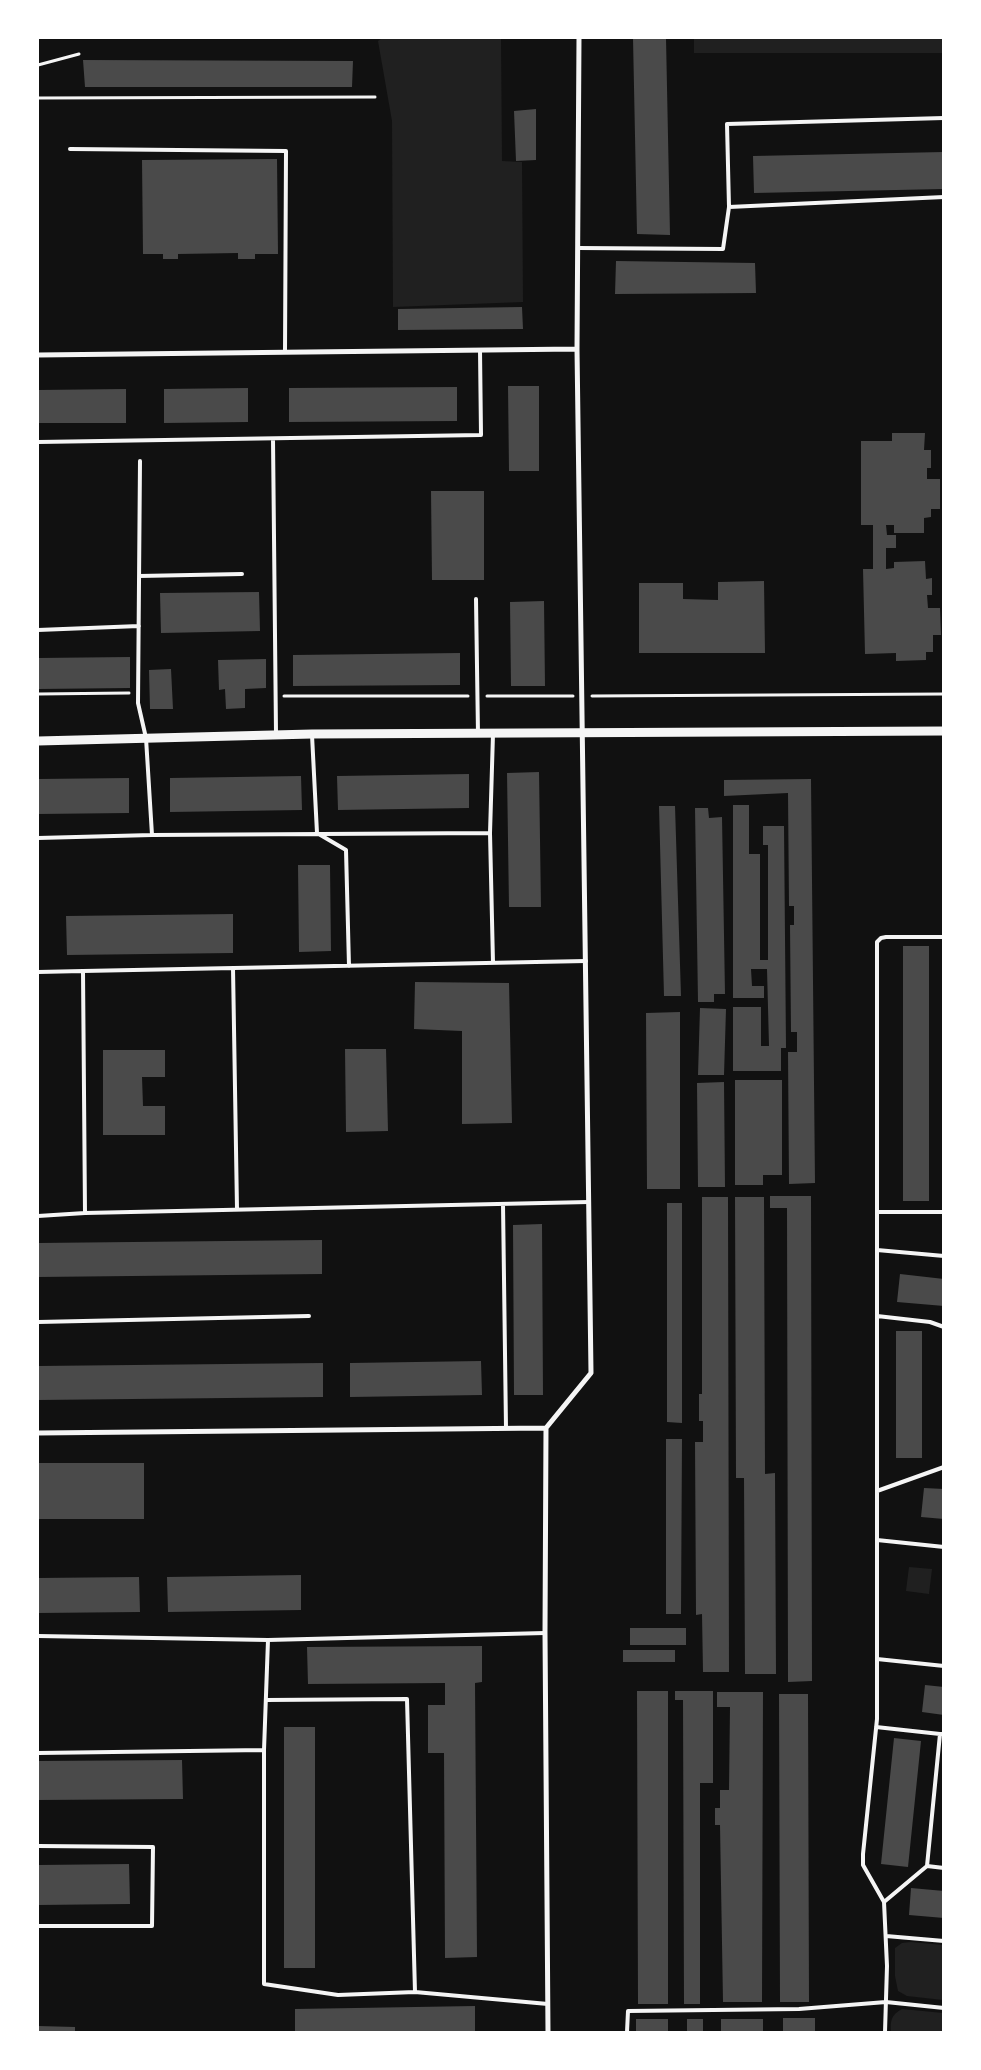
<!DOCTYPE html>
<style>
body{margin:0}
#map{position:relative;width:981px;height:2070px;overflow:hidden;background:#111;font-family:"PT Sans",sans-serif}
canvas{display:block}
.frame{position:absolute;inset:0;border:39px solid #fff;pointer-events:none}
</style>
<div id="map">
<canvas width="981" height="2070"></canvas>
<div class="frame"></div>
</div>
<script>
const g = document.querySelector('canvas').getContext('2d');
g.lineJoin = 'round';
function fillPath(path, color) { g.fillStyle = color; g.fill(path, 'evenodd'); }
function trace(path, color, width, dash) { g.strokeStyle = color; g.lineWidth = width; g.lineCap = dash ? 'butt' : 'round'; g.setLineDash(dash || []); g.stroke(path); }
const green = new Path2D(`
 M382,38H501L502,161L522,162L523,302L393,307L392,121L378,41Z
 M694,38H943V53H694Z
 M909,1567L932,1569L929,1594L906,1591Z
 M911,1942L943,1945V2000L907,1996L898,1991L895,1976V1948L902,1943Z
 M902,2009L943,2013V2032H891C890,2021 891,2015 902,2009Z`);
const building = new Path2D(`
 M633,38H666L670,235L637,234Z
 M83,60L353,61L352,87H85Z
 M536,109V160L516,161L514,111Z
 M944,152V189L754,193L753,156Z
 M277,159L278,254H255V259H238V253L178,254V259H163V254H143L142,160Z
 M616,261L755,263L756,293L615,294Z
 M522,307L523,329L398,330V309Z
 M508,386H539V471H509Z
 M457,387V421L289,422V388Z
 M248,388V422L164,423V389Z
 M126,389V423H38V390Z
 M892,433H925L924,450H931V468H927V479H940V509H931V517L924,518V533H894V525H886L887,535H896V548H886V569L894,568V562L925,561L926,579L932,578V595H927L928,608H940L941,635H933V652H926V660L896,661V653L865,654L863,569H873V525H861V441H892Z
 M431,491H484V580H432Z
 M764,581L765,653H639V583H683V599L718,600V582Z
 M259,592L260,631L161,633L160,593Z
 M544,601L545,686H511L510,602Z
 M460,653V685L293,686V655Z
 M130,657V688L38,689V658Z
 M266,659V688L245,689V708L226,709L225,689L219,690L218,660Z
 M171,669L173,709H150L149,670Z
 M539,772L541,907H509L507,773Z
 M469,774V808L338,810L337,776Z
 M301,776L302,810L170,812V778Z
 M129,778V813L38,814V779Z
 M811,779L815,1183L789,1184L788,1052H797V1032H791L790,925H794V906H789L788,793L724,796V780Z
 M733,805H749V854H760V960H768V845H763V826H784L786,1048H781V1071H733V1007H761V1046H769L767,969H751L752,986H764V998H733Z
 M659,806H675L681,996H664Z
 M695,808H708L709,818L722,817L725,994H714V1002H698Z
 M298,865H330L331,951L299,952Z
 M233,914V953L67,955L66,916Z
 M903,946H929V1201H903Z
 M415,982L509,983L512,1123L462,1124V1031L414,1029Z
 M700,1008L726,1009L724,1075H698Z
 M680,1012V1189H647L646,1013Z
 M345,1049H386L388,1131L346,1132Z
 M103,1050H165V1077H142L143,1106H165V1135H103Z
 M735,1080H782V1175H763V1185H735Z
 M724,1082L725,1187H698L697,1083Z
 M770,1196H811L812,1681L788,1682L787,1208H770Z
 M702,1197H728L729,1672H703L702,1614L696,1615L695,1442H703V1421H699V1394H702Z
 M735,1197H764L765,1474L775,1473L776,1674H745L744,1478H736Z
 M667,1203H682V1423L667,1422Z
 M542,1224L543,1395H514L513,1225Z
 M322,1240V1274L38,1277V1243Z
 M900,1274L944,1279V1306L897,1302Z
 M896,1331H922V1458H896Z
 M481,1361L482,1395L350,1397V1363Z
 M323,1363V1397L38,1400V1366Z
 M666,1439H682L681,1614H666Z
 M38,1463H144V1519H38Z
 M924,1488L944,1489V1519L921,1517Z
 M301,1575V1610L168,1612L167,1577Z
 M139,1577L140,1612L38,1613V1578Z
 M630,1628H686V1645H630Z
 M482,1646V1682L475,1683L477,1957L445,1958L444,1753H428V1705H445V1683L308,1684L307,1647Z
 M623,1650H675V1662H623Z
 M925,1685L944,1687V1715L922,1712Z
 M637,1691H668V2004H638Z
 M675,1691H713V1783H700V2004H684L683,1700H675Z
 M717,1692H763L762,2002H723L720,1825H715V1808H720V1790H729L730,1707H717Z
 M779,1694H808L809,2002H780Z
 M284,1727H315V1968H284Z
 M894,1738L921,1741L908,1867L881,1864Z
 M182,1760L183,1799L38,1800V1761Z
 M129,1864L130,1904L38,1905V1865Z
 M911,1888L944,1891V1918L909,1915Z
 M475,2006V2032H295V2009Z
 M783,2018H815V2032H783Z
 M636,2019H668V2032H636Z
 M687,2019H703V2032H687Z
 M721,2019H763V2032H721Z
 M38,2026L75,2027V2032H38Z`);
const path = new Path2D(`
 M38,65L79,54
 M38,98L375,97
 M38,694L129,693
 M284,696H468
 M487,696H573
 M592,696L944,694`);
const service = new Path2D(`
 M70,149L286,151L285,352
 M729,207L944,197
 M578,248L723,249L729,207L727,124L944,118
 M273,439L276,733
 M38,442L481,435L480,350
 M139,576L242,574
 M476,599L478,734
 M38,630L139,626
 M493,734L490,833L493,963
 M312,735L317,833L346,850L349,966
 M152,835L490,833
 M38,838L152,835L146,738L138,703L140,461
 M233,968L237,1209
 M38,972L83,971
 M503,1204L506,1428
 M877,1212H944
 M85,1213L83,971L586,961
 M38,1216L85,1213L589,1202
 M877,1250V942L881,938L886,937H944
 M877,1316L930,1322L944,1327
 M38,1322L309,1316
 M877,1491L944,1467
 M877,1540L944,1547
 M38,1636L268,1640L545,1633
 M268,1640L264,1750V1984L338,1995L415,1992
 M877,1659L944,1666
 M266,1700L407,1699L415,1992L548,2004
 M876,1727L940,1734
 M944,1734H940L927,1866L944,1868
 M38,1753L264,1750
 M38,1846L153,1847L152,1926H38
 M884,1902L927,1866
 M886,1936L944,1941
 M627,2032L628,2011L799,2009L886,2002L944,2008
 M885,2032L887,1966L884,1902L863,1865V1854L877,1719V1250L944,1256`);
const minor = new Path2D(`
 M38,355L577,349
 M38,1433L546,1428
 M548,2032L545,1633L546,1428L591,1373L577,349L579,38`);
const tertiary = new Path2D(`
 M38,741L312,734L944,731`);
fillPath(green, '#202020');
fillPath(building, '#4a4a4a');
trace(path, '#f5f5f5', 3);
trace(service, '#f5f5f5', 4);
trace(minor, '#f5f5f5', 5);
trace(tertiary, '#f5f5f5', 9);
</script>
